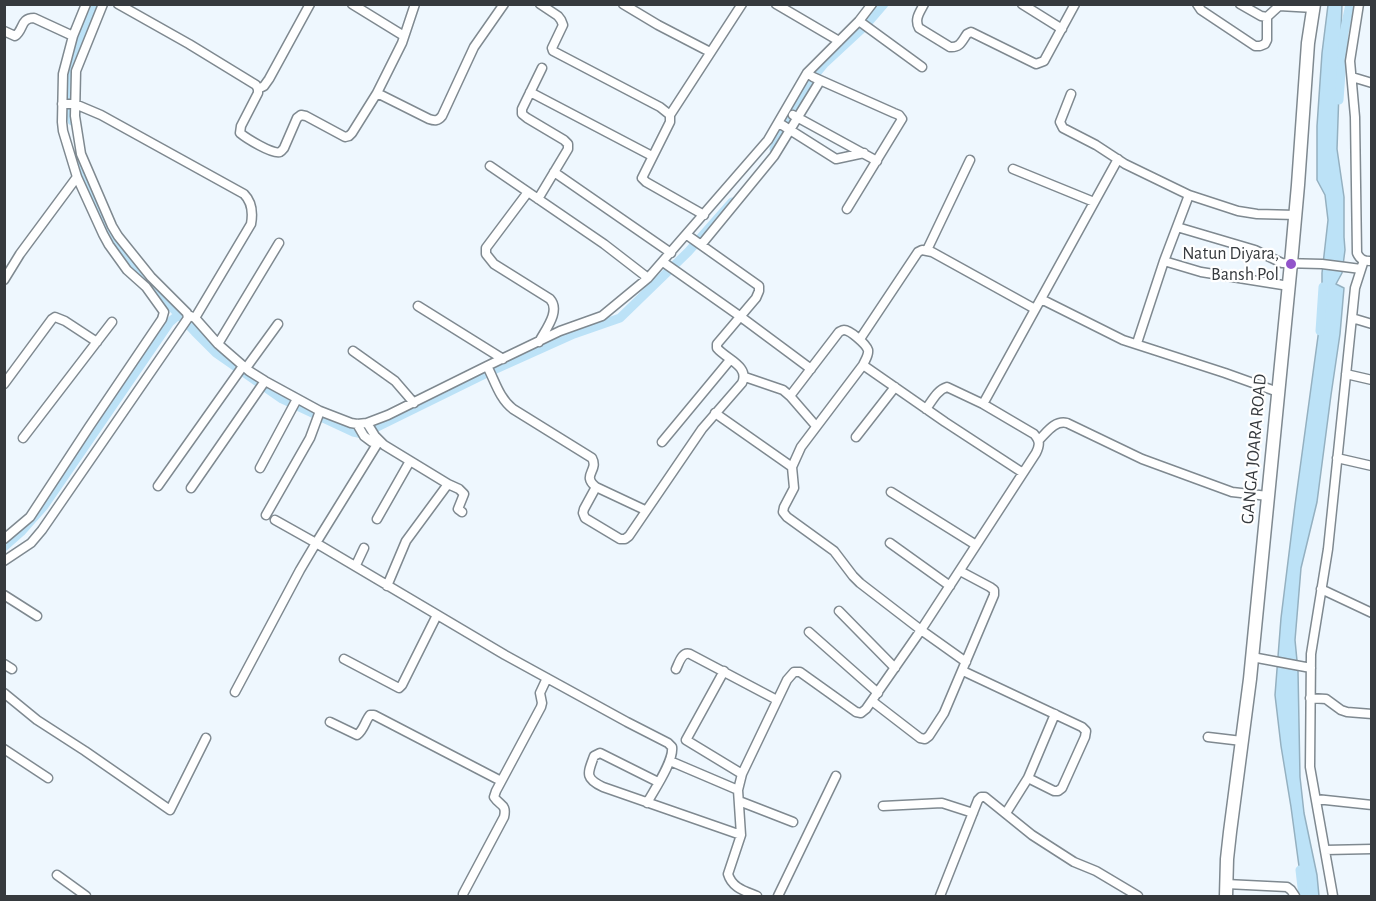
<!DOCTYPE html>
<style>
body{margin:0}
#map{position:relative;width:1376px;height:901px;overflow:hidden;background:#eef7fe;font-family:"Alegreya Sans",sans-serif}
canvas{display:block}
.frame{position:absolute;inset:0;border:6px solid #363a3e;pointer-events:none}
</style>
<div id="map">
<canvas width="1376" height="901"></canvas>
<div class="frame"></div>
</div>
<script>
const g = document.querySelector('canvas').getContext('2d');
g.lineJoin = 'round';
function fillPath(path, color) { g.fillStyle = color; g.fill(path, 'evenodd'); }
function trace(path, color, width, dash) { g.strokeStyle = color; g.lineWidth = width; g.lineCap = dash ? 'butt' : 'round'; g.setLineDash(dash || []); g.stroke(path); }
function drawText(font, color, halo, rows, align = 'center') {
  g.font = font + ' "Alegreya Sans",sans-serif'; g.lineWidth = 4.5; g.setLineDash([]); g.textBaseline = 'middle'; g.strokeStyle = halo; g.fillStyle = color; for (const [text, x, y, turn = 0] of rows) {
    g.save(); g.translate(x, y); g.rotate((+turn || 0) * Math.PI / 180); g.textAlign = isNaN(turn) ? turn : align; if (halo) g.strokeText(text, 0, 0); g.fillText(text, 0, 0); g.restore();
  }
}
const water = new Path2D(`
 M1342,4L1337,149L1344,197V237L1345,250L1342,273L1336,284L1344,288L1340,334L1331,395L1317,502L1301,568L1295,640L1298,671L1300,777L1304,813L1317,875L1319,896H1303L1291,807L1281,746L1275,695L1281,618L1295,505L1322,307V273L1328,220L1325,195L1317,180V126L1322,53L1328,5Z`);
const canal = new Path2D(`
 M1339,100L1344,33L1350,4
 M72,121C69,98 69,70 77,47C82,32 90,19 97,4
 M774,149L813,77L824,64L865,26L884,4
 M82,164L101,216L109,231L152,286L195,332L216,353L282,399L353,432L363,434L485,374L574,334L620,318L688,252L732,202
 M1320,331L1323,287
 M4,547L21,532L44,506L170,322L178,315
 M1300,870L1303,896`);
const street = new Path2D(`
 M118,4L189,44L256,85L258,89V93L241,126L240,133C246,138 273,155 280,152C282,151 283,149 284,148L297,118L301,115L306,116L345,137L349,136L352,133L377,93L402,43L415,4
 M352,4L404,36
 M540,4L558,16L561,20L563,25L552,48L553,51L660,107L670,115V122L642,178L646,182L704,215
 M623,4L658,25L710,52
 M776,4L839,41
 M924,4C920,12 914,19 919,28L950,47C960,48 962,41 967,34L971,32L1036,64L1044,61L1075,4
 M1022,4L1062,29
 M1197,4L1201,10L1255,46H1260L1265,44L1267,40V17
 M1240,4L1261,16L1267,17L1279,6L1314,8
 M1359,4L1350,61L1355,117L1357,253C1360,260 1364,261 1372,261
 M859,21L922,67
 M4,31L15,36C24,30 20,18 34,18L73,36
 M807,73L813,77L894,113L899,115L902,119L847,209
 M1352,77L1372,83
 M258,89L264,86L269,79L310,4
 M530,92L652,156
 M377,93L429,119C435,121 438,121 442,116L474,47L504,4
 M1071,94L1060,122L1063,128L1096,145L1125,164L1189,195L1238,211L1257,214L1296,215
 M62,104H75L101,115L244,194C252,202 253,213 251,224L195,318
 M670,115L742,4
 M793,115L877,161
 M779,123L836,159L864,153
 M490,166L604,244L648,278
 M1013,169L1094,202
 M554,172L671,253
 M528,192L486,248V254L494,264L550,299C561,311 545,330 539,342
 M538,199L568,149V144L564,140L527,118L522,114V109L542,68
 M1177,227L1255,250L1282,263L1322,264L1361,269
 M701,245L774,156L820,81
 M927,250L970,160
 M1164,261L1201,272L1289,286
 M663,262L741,317L811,369
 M4,280L20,254L77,177
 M1041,299L1123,340L1225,373L1278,392
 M418,306L503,359
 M188,315L195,318L218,344L249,371L265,381L320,411L351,423L357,424L367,423L388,415L487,366L560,331L602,316L648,278L768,140L807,73L859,21L872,4
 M1352,318L1372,324
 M860,339L918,252L922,250L932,252L1035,309
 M1137,343L1164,261L1189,195
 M218,344L279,243
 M353,351L395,381L414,403
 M863,365L945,422L1023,473
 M487,366C495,381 499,398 513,409L592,458C599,471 581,475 596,487L645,510
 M246,368L278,324
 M1346,374L1372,380
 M745,377L783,390L790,396L816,426
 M4,384L52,319L55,317L65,321L97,342
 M790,396L839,332C841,331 842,330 844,330C850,330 866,344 868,350C869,355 865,360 863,365L801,447L792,467L794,488L784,507L783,512L787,517L834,551L853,576L860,583L921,630L966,662
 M983,404L1118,159
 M715,413L792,467
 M367,423L375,436L384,445L448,484L406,541L387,586
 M357,424L364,436L372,442L379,441
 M856,437L895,387
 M23,438L112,322
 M1039,440C1047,432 1055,420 1067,423L1142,459L1232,492L1268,496
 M662,442L730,360
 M1337,458L1372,466
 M260,468L297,399
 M448,484L459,489L464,494L458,509L462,512
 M158,486L243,366
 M596,487L584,509L583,513L585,518L620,539H625L629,536L702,429L742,383C750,366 726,359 717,348V344L756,298L759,291V286L687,235
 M191,488L265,381
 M891,492L976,545
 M266,515L310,438L320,411
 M377,519L410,461
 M275,520L316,543L379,441
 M4,539L30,517L89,427L162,319L164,312L146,287L127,270L109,245L103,234L77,177L63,131L62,122L63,74L73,36L86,4
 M890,543L950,586
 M4,561L31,543L42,530L188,318L187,313L151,277L118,236L112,226L81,154L75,116L76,71L103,4
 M356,565L364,548
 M1321,589L1372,613
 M4,595L37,616
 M839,611L895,668
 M809,632L878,693
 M1252,657L1311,668
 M344,659L399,688L402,685L437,615
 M4,664L12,669
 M676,669C679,663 682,651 690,654L777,700
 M724,671L686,740L742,774
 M963,671L1082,727L1086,731L1085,737L1062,788L1058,791H1054L1028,778
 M235,692L300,570L316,543L505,655L627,722L668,743L672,747C674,761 654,790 647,803
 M4,693L37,720L85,751L170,810L206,738
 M1310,698L1326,699L1341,710L1347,712L1372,714
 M872,701L920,738L925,739L929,736L944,713L994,595V590L990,587L960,571
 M330,722L357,735C364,730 365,721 370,715H374L501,781
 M1208,737L1242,741
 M4,749L48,778
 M670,761L738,790
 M658,782L600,753L594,756C588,773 584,778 603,787L741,835
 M1316,799L1372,805
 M739,801L793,822
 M883,806L942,803L973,813
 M1006,813L1028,778L1055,714
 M1325,850L1372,849
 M57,875L86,896
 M1226,884L1287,887L1291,890L1295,896
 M463,896V894L504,817C507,804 500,806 494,797L496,791L541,707L542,703L540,693L547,678
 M757,896C745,891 732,888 728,874L741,835L738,790L742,774L787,680L794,672H800L856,712L861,713L866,709L921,630L1036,453C1040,445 1040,441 1034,434L983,404L947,387C937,390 932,401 926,409
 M778,896L836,776
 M940,896L978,800L981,797H985L1032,835L1074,862L1096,871L1138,896
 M1333,896L1310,767L1311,654L1328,549L1355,288L1364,260`);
const secondary = new Path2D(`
 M1226,896L1227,859L1230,832L1250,679L1291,263L1298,185L1308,43L1314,4`);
const markers = [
 [1291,264,6,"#9254ca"]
];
const poiNames = [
 ["Natun Diyara,",1279,254],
 ["Bansh Pol",1279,275]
];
const streetNames = [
 ["GANGA JOARA ROAD",1254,449,-85]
];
fillPath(water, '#bce2f7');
trace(water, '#94b0c0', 1.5);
trace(canal, '#bce2f7', 9);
trace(street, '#7f8990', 11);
trace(secondary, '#7f8990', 15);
trace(street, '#fff', 8);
trace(secondary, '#fff', 12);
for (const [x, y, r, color] of markers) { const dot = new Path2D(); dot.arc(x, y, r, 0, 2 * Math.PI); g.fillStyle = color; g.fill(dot); trace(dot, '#fff', 2); }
drawText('18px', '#363a3e', '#fff', poiNames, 'right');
drawText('18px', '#363a3e', '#fff', streetNames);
</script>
